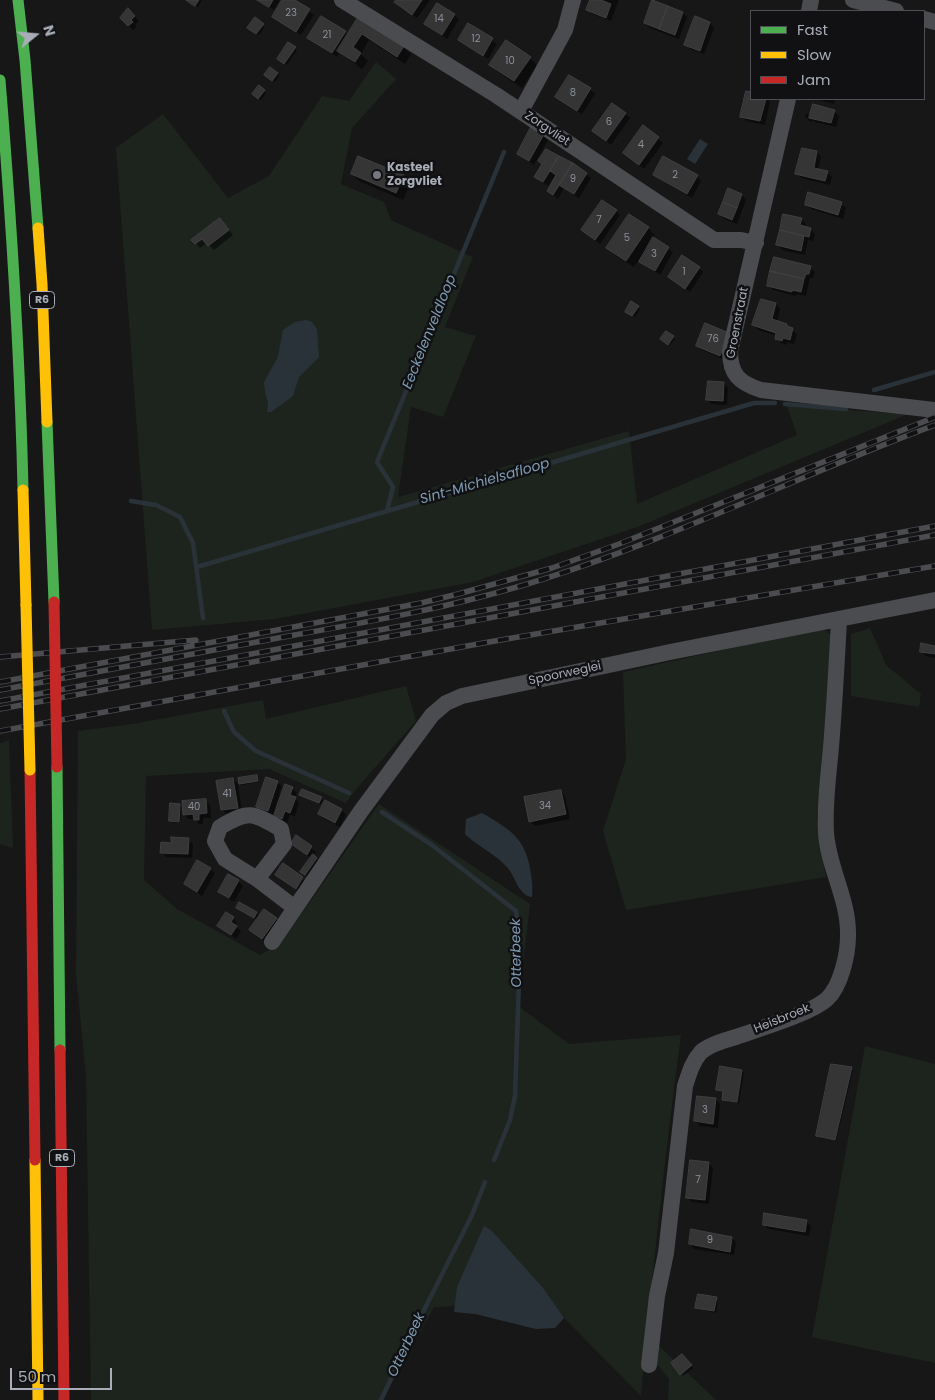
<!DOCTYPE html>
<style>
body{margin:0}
#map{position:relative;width:935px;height:1400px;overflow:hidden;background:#171717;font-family:Poppins,sans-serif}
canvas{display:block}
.legend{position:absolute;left:750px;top:10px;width:175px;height:90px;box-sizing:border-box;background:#111113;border:1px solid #4d4f55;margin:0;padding:6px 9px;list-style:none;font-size:15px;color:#a8adb8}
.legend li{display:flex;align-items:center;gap:10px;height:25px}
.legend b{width:25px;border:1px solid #4d4f55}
.north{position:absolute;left:10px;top:10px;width:50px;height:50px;-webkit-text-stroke:4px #111113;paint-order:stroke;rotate:73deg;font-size:14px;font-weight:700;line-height:20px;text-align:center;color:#a8adb8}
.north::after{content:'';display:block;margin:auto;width:18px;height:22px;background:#a8adb8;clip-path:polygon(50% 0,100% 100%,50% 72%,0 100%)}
.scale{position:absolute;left:10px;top:1368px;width:102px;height:22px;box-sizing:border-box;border:2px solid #a8adb8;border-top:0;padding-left:6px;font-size:15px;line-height:18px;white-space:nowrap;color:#a8adb8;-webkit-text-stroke:4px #111113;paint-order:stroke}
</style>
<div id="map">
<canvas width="935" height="1400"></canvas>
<ul class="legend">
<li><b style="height:6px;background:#4caf50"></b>Fast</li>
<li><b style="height:6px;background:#ffc107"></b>Slow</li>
<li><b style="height:6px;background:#c62828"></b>Jam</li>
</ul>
<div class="north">N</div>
<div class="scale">50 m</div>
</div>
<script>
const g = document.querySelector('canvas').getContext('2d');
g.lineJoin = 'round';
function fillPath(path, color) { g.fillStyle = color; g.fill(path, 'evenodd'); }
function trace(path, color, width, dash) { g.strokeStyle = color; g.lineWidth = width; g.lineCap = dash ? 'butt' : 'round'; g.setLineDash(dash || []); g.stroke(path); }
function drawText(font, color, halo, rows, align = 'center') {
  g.font = font + ' Poppins,sans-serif'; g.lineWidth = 5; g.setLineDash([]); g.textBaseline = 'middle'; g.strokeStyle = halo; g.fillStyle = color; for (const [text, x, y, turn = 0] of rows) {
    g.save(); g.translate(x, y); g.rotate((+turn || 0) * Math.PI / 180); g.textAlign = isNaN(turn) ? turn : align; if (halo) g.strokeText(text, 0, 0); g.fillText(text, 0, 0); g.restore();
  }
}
const green = new Path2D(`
 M376,62L396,79L352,128L341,184L384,202L391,220L473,257L445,327L476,336L443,417L411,407L398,497L629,431L637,504L797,435L787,406L908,414L640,526L473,582L275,619L152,630L116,148L163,114L228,198L269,176L322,96L349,101Z
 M822,628L832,636L817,818L826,877L626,910L603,831L626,759L623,672Z
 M870,628L886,665L921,694L919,707L851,696V634Z
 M406,686L416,721L357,788L346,803L269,769L146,776L144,880L177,909L260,955L281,943L379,804L530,904L518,1006L569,1044L681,1035C665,1155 652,1275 641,1396L491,1244L459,1306L434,1307L382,1400H91L86,1078L76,973L78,731L133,724L263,700L266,719Z
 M9,740L13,848L0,844V743Z
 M865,1046L935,1064V1363L812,1337Z
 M657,1344L716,1400H668L669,1379L654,1360Z`);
const water = new Path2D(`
 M700,139L708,144L695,164L687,159Z
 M306,320L312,322L317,329L319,357L299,377L293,396L271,412H267L268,402L265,392L264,382L278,357L283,330L295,322Z
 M482,813C511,830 526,838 531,874C532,881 533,889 532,897C520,896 516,880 510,871C500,856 478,847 465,834L466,819Z
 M484,1226L491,1230L543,1288L564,1318L555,1328L536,1329L475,1314L454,1312L457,1287Z`);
const shadow = new Path2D(`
 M187,0H202L198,7Z
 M256,0H280L274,10Z
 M284,0H293L314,15L301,35L273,16Z
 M397,0H430L417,18L400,7L396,2Z
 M592,0H619L611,21L592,14L588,10Z
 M683,13L687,17L679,39L650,28L645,23Z
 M133,14L139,21L135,25L137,27L133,30L122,18Z
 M454,15L459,19L447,39L426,24Z
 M360,18L404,47L411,54L405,64L369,40L361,54L368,61L362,69L340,52L337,57L309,38L345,32L348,35Z
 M696,18L710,23L714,28L704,54L690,49L686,44Z
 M469,24L497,44L488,59L459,40Z
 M263,25L265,26L259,35L251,29Z
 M295,48L297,50L287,65L280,61Z
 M530,58L537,65L522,88L498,72L491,65Z
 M271,69L280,75L275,82L268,77Z
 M259,87L266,93L261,100L254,94Z
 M590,89L595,94L582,114L557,97Z
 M747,93L751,94V99H768L770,102L765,125L746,121L741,116Z
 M815,99H835L834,104Z
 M834,111L839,116L836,127L815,122L813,120L812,122L809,121L805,116L806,113L811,116Z
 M625,114L630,118L611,145L594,131Z
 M643,127L663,143L644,169L624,153Z
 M543,135L548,140L534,165L518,154Z
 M547,150L564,161L565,159L591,178L579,198L564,188L558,199L548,190L555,179L553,178L548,186L536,177L543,165Z
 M817,152L821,157L818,170L827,172L832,177L830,185L801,178L797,173Z
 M352,174L403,176L410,184L403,200L359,181Z
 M654,174L697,176L701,181L692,198L659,179Z
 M729,190L742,195L746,200L737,224L724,219L719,214Z
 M841,204L846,208L843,219L811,209L806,205Z
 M616,211L620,215L600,244L582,230Z
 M784,216L801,219L806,224L805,228L810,229L815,234L813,241L808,240L805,255L782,250L778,245Z
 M224,224L233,235L214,250L207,243L200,248L193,240Z
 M648,228L655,236L653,239L673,252L660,275L640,262L644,256L642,255L634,267L615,255L608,248Z
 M810,267L815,272L813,278H810L806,296L797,294L796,296L773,290L768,286Z
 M699,268L703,272L690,292L669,277Z
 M761,300L776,304L780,309L777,322L787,325L797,334L794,344L787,342L786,345L781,343L776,339L777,336L758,330L754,325Z
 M638,307L640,309L635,317L628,313Z
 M667,332L675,339L670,345L664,341Z
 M733,338L725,360L702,350L697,346Z
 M724,383L728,388L727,405L712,404L708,400Z
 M935,647V658L926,656L922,652Z
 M257,776L259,782L242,785L240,783Z
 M233,780L238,784L242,812L227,814L222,810Z
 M277,782L282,786L273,814L262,811L258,806Z
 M292,788L297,793L295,798L299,803L295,816L290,815L287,823L280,820L275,816Z
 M561,791L565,796L570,819L535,826L530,821Z
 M301,795L321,798L323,800L321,804Z
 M206,801L210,805L211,818H203V824H199L195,819H188L184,814Z
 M325,802L342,810L346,815L340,827L324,819L319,814Z
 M179,805L181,807L180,823H173L171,821Z
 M297,837L316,852L313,856L319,861L307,876L303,873L311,858L297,848Z
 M188,839L193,844L192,858L166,857L162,852L172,844Z
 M283,865L307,883L301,893L276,875Z
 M210,869L215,873L202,896L185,884Z
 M238,881L243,886L234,902L219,892Z
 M240,904L260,916L276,919L281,924L267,943L250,930L257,920L242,912L238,908Z
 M233,918L237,923L235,926L241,931L236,939L219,926Z
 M851,1068L853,1070L836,1141L819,1138L817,1136Z
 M742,1071L744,1073L739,1103L725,1101L723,1099L724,1092L718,1090Z
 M716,1099L720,1104L718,1128L700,1126L696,1121Z
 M709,1163L713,1168L709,1204L692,1202L687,1198Z
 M806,1221L811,1226L809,1236L768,1229L764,1225Z
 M732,1238L736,1242L734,1255L694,1249L690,1244Z
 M716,1299L718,1301L716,1313L698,1309L697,1307Z
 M682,1355L693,1368L683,1376L672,1363Z`);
const stream = new Path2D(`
 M874,390L935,372
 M785,404L846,409
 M131,501L156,505L180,517L193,543L203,618
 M387,511L393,487L377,462L504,152
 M197,567L754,403H775
 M224,711L234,732L256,751L349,793
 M382,812L432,845L516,911L520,952L515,1096L510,1120L494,1160
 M381,1400L420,1318L472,1215L485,1182`);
const building = new Path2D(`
 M186,0H199L195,6Z
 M257,0H273L269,7Z
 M282,0H295L310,9L296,32L272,17Z
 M396,0H422L412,15L394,2Z
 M590,0H601L611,4L606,18L586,10Z
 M652,0L668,6L659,29L644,23Z
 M437,3L455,14L442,35L424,24Z
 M668,6L683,12L675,35L659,29Z
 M128,8L135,16L131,20L133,22L128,26L120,18Z
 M321,16L346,31L332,53L307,38Z
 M359,16L404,46L397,57L362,34L353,47L361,53L355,62L337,51Z
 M695,16L710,22L700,51L684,45Z
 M255,17L264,24L256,34L247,28Z
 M468,23L493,38L483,56L458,40Z
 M506,40L531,57L514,81L489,65Z
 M288,42L296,47L284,64L277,59Z
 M270,67L278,73L272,81L264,75Z
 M569,75L591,88L577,111L555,97Z
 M259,85L265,90L258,99L252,94Z
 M746,91L751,92V99H766L760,121L740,117Z
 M612,103L626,113L606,141L592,131Z
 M813,104L835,110L831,123L809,118Z
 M643,125L659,137L639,165L623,153Z
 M531,127L544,134L529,161L517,154Z
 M802,148L817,151L814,168L828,171L825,181L795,174Z
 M546,149L559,156L543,182L534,177L542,164L538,161Z
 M358,156L404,175L396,193L351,174Z
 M559,156L573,163L553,195L547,191L556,175L550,171Z
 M663,156L698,175L687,194L653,175Z
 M573,163L587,173L574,194L559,185Z
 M728,188L742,194L737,208L723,202Z
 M808,192L842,202L838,215L805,205Z
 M602,200L617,210L595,240L581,230Z
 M723,202L737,208L732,220L718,214Z
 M629,214L649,227L626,261L606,248Z
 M783,214L802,218L800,225L811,228L809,237L780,230Z
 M220,218L229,230L208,246L202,239L195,244L191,240Z
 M780,230L804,236L801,251L776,245Z
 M653,237L669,247L655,271L639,262Z
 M682,255L700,267L685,289L668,277Z
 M774,257L811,266L809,274H806L804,279L770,271Z
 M770,271L804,279L801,292L792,290V292L767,286Z
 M761,299L776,303L772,319L787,324V326L793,328L790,340L783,338L782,341L775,339L776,333L752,325Z
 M631,301L639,306L632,316L625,312Z
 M705,323L729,333L720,356L696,346Z
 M666,331L674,336L668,345L660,339Z
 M708,381L724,382L723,401L706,400Z
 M921,643L935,646V654L920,652Z
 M257,775L258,781L239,784L238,778Z
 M266,777L278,781L268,811L256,807Z
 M233,778L238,808L221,810L216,781Z
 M285,784L293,787L290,795L296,797L290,813L285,811L282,819L274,816Z
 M302,789L322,797L319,803L299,795Z
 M561,790L566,814L529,822L524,797Z
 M206,799L207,813L199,814V820H194L193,814L183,815L182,801Z
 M325,800L342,809L335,823L318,814Z
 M170,803L180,804L179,822L169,821Z
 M296,835L312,846L307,855L291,844Z
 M171,837L189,838L188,854L160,853L161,842L171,843Z
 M313,854L317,858L305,875L300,872Z
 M197,860L211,868L197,892L184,884Z
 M283,863L303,877L296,889L275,875Z
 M228,874L239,880L229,898L218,892Z
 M239,902L257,912L254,918L236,908Z
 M264,909L277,918L262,939L249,930Z
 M226,912L234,917L231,922L237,926L231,935L217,926Z
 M831,1064L852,1067L835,1140L816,1136Z
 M720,1066L742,1070L737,1102L722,1100L723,1091L716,1090Z
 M697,1096L716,1098L713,1124L694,1121Z
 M690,1160L709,1162L705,1200L686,1198Z
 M764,1213L807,1220L805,1232L763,1225Z
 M691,1229L732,1237L730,1252L689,1244Z
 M698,1294L717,1297L714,1311L695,1308Z
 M682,1354L692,1365L680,1375L671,1363Z`);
const street = new Path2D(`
 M342,0L496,95L714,240H741L756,243
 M853,0L896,11
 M809,11L811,0
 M924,19L935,22
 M788,99L730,351C730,374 739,383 761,390L935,410
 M521,111L565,30L573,0
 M257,879L284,844L281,829C253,813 250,809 220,827L215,841L225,859L257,879L295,908
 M272,942L361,811L432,715L446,703L462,696L675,651L935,600
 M649,1365L657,1296L666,1253L685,1086C689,1074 692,1062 701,1052C709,1045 725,1040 736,1037C758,1029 810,1014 827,999C841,986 848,954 848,936C849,899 828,868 826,832C824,800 830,766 832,734C835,696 837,658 839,620`);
const fast = new Path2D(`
 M18,0L25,60L38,228
 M0,80C11,216 20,353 23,490
 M47,422L54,602
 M57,767L60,1050`);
const slow = new Path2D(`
 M38,228L42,284L47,422
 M23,490L26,605
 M35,1160L38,1400`);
const jam = new Path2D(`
 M30,770L35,1160
 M60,1050L64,1400`);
const rail = new Path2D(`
 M0,657L196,640
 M0,682L421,603L458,594L552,568L619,544L935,417
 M0,690C96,672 193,654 289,636C368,622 447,608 524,585C665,543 797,476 935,425
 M0,701L935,526
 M0,709L935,535
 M0,731L489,642L935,566`);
const slowBridge = new Path2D(`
 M26,605L30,770`);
const jamBridge = new Path2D(`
 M54,602L57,767`);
const markers = [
 [377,175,5,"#757880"]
];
const numberNames = [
 ["23",291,13],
 ["14",439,19],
 ["21",327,35],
 ["12",476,39],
 ["10",510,61],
 ["8",573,93],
 ["6",609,122],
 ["4",641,145],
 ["2",675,175],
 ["9",573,179],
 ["7",599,220],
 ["5",627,238],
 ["3",654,254],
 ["1",684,272],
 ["76",713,339],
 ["41",227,794],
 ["34",545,806],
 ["40",194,807],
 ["3",705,1110],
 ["7",698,1180],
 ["9",710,1240]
];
const shields = [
 [42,300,25],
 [62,1158,25]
];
const shieldNames = [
 ["R6",42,300],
 ["R6",62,1158]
];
const streetNames = [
 ["Zorgvliet",547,129,34],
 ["Groenstraat",738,323,-79],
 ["Spoorweglei",565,674,-12],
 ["Heisbroek",782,1019,-22]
];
const poiNames = [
 ["Kasteel",387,168],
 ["Zorgvliet",387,182]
];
const waterNames = [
 ["Eeckelenveldloop",430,332,-68],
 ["Sint-Michielsafloop",485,482,-16],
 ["Otterbeek",517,953,-91],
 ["Otterbeek",407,1345,-65]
];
fillPath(green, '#1d241e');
fillPath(water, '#2a3239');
fillPath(shadow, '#0007');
trace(stream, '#2a3239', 4.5);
fillPath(building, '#353536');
trace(building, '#3f4043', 1);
trace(street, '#4b4c50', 16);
trace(fast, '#4caf50', 11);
trace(slow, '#ffc107', 11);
trace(jam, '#c62828', 11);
trace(rail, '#4b4c4f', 5.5);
trace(rail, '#111113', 4, [11]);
trace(slowBridge, '#ffc107', 11);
trace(jamBridge, '#c62828', 11);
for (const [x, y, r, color] of markers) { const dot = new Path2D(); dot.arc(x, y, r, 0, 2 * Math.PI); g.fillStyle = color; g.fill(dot); trace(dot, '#111113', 2); }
drawText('10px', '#8b8f98', null, numberNames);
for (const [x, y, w] of shields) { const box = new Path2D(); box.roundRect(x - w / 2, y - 8.5, w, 17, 4); g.fillStyle = '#111113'; g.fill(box); trace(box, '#a8adb8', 1); }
drawText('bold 11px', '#a8adb8', null, shieldNames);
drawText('12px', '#a8adb8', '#111113', streetNames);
drawText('bold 12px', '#a8adb8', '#111113', poiNames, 'left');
drawText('italic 14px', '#7f9bb3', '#111113', waterNames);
</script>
